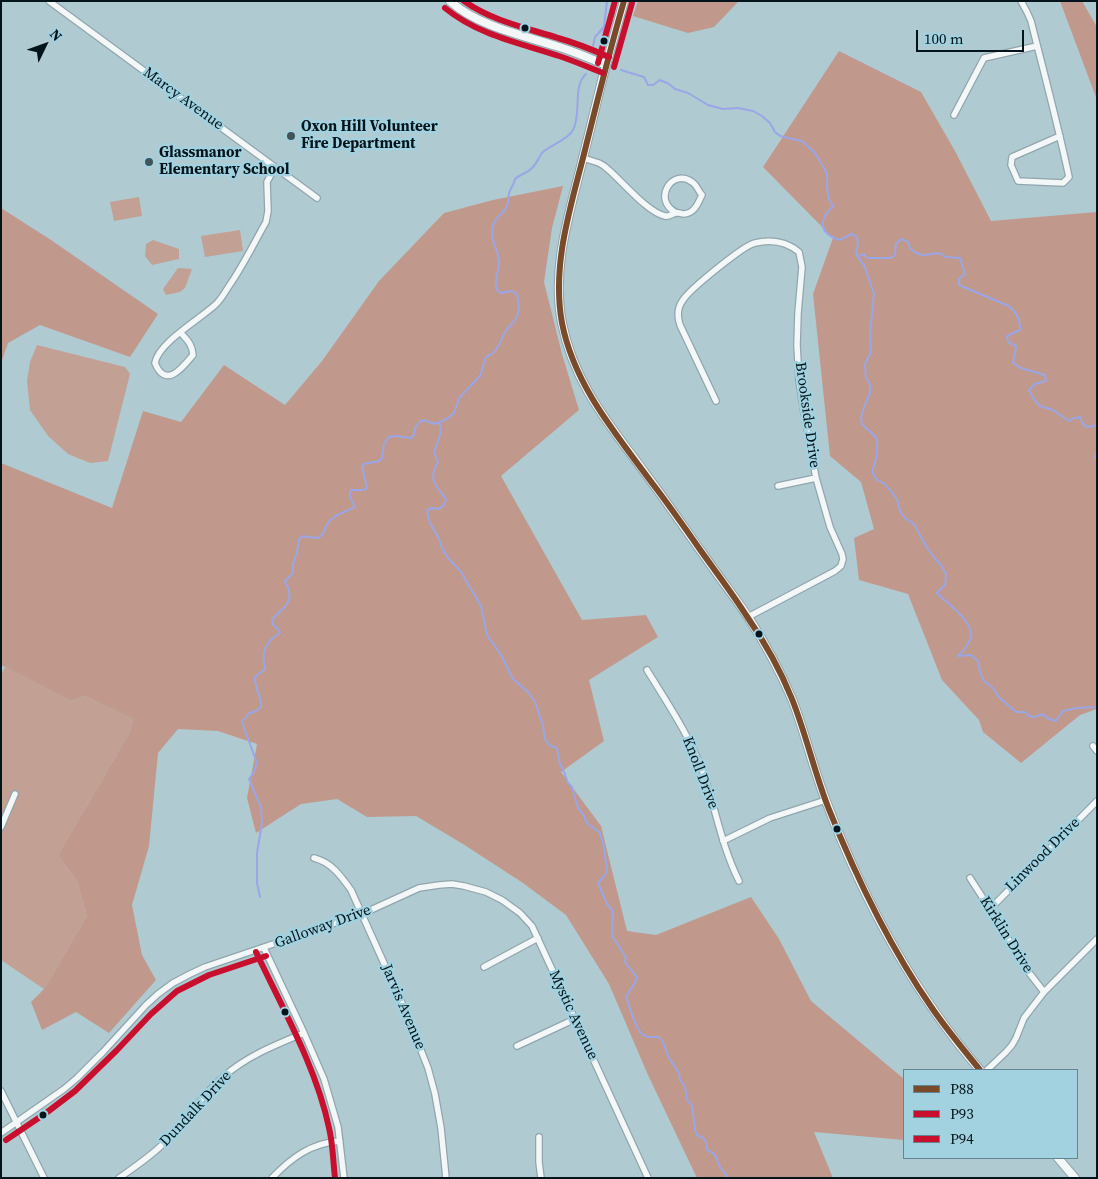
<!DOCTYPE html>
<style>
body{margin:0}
#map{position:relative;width:1098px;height:1179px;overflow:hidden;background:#b0cad2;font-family:"Source Serif 4",serif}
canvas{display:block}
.frame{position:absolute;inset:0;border:2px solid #03151a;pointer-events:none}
.legend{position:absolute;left:903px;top:1069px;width:175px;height:90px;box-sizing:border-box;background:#a2d1e0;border:1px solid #628691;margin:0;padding:6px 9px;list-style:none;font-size:15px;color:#03151a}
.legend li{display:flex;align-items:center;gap:10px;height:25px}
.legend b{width:25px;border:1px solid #628691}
.north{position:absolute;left:20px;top:20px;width:50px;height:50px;-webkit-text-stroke:4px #a2d1e0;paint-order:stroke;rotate:48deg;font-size:14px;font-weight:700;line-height:20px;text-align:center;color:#03151a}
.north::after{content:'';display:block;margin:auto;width:18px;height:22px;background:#03151a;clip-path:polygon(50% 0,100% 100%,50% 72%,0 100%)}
.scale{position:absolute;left:916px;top:30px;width:108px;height:22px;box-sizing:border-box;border:2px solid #03151a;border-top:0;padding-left:6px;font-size:15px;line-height:18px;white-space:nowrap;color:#03151a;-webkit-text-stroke:4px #a2d1e0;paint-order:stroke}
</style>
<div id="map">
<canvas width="1098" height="1179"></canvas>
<div class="frame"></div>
<ul class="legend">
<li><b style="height:6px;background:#7a4b2a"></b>P88</li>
<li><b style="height:6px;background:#c8102e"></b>P93</li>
<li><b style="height:6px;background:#c8102e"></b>P94</li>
</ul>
<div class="north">N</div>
<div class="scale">100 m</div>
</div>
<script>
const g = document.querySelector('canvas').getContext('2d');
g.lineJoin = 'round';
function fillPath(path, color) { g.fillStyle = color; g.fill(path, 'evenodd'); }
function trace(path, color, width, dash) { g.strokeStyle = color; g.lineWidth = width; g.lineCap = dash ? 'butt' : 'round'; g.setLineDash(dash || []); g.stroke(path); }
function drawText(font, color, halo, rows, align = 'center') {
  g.font = font + ' "Source Serif 4",serif'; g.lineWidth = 5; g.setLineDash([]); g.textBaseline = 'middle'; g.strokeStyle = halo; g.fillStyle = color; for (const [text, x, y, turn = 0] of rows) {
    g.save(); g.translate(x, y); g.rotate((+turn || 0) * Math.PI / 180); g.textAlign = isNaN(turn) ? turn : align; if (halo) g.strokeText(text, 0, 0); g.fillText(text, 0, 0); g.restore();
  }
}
const green = new Path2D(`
 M139,197L142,216L114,221L110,202Z
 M240,230L243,251L205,257L201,236Z
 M153,240L179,249V259L152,265L145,256L146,244Z
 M178,268L192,269L185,288L180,292L166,295L163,289Z
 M37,345L125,367L130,374L108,461L90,463L68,454L48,436L30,410L27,381L30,362Z
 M5,667L71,701L85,696L133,719L130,732L58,855L77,881L87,916L44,989L1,960V675Z`);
const forest = new Path2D(`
 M638,1H739L714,27L688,33L633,16Z
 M1060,1H1082L1097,27V100Z
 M839,51L921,92L955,151L991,221L1097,212V709L1080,715L1021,763L983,732L979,720L942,680L908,594L859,580L854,538L874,529L861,482L830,456L813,294L833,238L763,167Z
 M563,186L552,228L544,282L562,354L579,410L501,476L582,620L646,615L658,637L589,680L604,741L561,772L601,826L627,931L656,935L751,897L779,939L811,1001L904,1079V1140L814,1132L833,1178H697L648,1075L609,984L566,915L523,883L463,844L416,816L367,817L337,799L301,804L256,833L247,798L257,744L218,731L178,729L158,753L149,846L132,905L142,955L156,980L109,1033L76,1012L42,1030L31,1002L44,989L87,916L77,881L58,855L130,732L133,719L85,696L71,701L1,665V463L112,508L143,411L181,422L224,365L285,405L322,361L379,281L444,213L493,200Z
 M1,208L51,240L158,314L130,357L40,325L8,343L1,363Z`);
const stream = new Path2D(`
 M602,45L607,1
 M593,46L595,37L604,27
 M621,70L644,77L648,85H653L660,80L669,84L675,89L688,93L708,105L723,109L738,108L753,111L762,116L770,123L775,132L780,136L802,141L815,153L827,173V188L829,199L833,206C818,220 819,234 840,240L851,234L857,237L858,245L856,253L859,259L864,265L874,294L870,333L871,352L865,364L866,378L870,384V393L864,407L861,418L862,424L877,438C878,451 877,460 872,471L876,479L885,484L897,499L900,511L905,518L914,524L926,546L933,556L941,565L946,574L945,585L937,593C947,604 977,623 970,640C968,646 963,651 958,656L971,655L978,661L980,672L984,681L993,688L999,697L1016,712H1025C1032,720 1034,717 1043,714L1047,718L1056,721L1063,711L1077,708L1097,707
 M859,256L864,254L867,258H891L895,255L896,243L902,239L908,242L910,248L916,253L923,255L940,253L946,257L960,258L965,274L959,279V285L1009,306C1017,313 1020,319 1020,330L1007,336L1008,342L1016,346L1015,354L1013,363L1021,368L1045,375L1046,381L1035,384L1029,390L1033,398L1040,406L1053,410L1069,421L1074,418L1080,417L1082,423L1087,427L1094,426L1097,424
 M440,424C442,436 438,440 434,452L438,462C428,479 435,485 446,499L444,505L439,509L431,508L427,511L430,523L439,539L442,548L448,558L461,572L481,606L487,635L501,655L513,679L529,693L535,702L543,726L545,739L549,745L557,748L560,764L564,772L568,783L572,787L578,808L583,814L587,823L600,833L604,847L607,870L605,875L598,883L607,904L613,911L612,936L626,957L625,962C629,968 634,972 637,978L633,986L626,996C629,1006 635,1028 643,1035C647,1038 654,1037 659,1037L663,1042L669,1058L679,1073L680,1080L684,1085L686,1091L687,1100L692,1105L695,1129L697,1135C705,1138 707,1141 707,1150C719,1155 715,1158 720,1167C723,1171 726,1174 728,1178
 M1097,451L1095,457L1097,461
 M260,897L257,883V853L262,823L261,807L249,779L254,772L257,763L242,722L248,714L256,711L261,707C262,696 254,687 255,677L265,669C261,652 265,642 280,633L278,629L273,625L272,619C285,607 296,601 285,581L293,573V564L297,553L299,539L303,536C308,537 315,539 319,537C325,535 324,528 328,523C334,514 346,512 355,507C352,500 348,498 351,490H364L367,488L362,466L364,464L379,461L382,458L384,444L389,437L396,436L411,438L414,435C414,428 416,424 423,420L435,424L447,419L454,413L459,398L480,376L486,357C499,353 500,339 507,329C511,324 517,321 518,313C520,307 518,300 517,294L512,291L500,293C492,285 498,274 499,264C500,251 489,242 493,226C495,216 503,215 506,208C509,204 508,198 509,193C511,187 514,185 515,179C520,174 526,174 531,169C537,164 538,158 542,153C549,146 569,139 573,130C582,114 572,86 586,74`);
const minor = new Path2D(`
 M49,1L317,198
 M1021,1L1027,12L1031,21C1044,73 1058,125 1069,177L1063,183L1018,181L1011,165L1012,157L1060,136
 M954,115L984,58L1037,46
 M583,158L599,163L604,166C620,178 646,212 665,216C670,217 671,214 676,213C679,212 681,214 684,214C695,213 698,203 702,195C698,191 697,185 692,182C672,167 651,201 677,213
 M181,333C188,341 192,344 193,355C183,367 166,390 155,363C158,343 200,319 215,305C221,300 225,292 229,286C243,266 254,243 266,222L268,211L267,182L275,167
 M716,401L680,325C677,316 677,308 683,300C690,289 744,245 755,243C771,239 787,242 799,252L802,267L798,313L797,345L799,381L804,413L816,478L830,527L842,554L843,559L841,566L835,571L748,617
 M778,486L816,478
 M647,670C668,704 691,738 704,775C716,811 722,847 739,881
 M1093,746L1097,751
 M1,827L15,794
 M723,841L770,818L826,800
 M314,858C331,862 341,876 351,890L405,1010L428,1068L435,1094L441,1128L446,1178
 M970,878L990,909L1027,970L1044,992
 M990,909L1097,801
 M264,948L304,1033L324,1079L338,1127L344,1178
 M484,967L538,938
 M517,1046L575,1019
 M987,1070L1006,1052L1012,1045L1016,1038L1024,1018L1044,992L1097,939
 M1,1091L44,1178
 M1,1133L64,1089L77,1078L103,1052L146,1005L158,994L173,983L190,974L205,967L362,914L419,888L439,885L452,884L464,886L486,892L502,900L520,913L532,926L648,1178
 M539,1137V1162L541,1178
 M119,1178C136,1166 153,1155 167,1140C187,1120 202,1095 223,1077C247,1056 275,1045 304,1033
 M272,1178C291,1158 311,1143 340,1141`);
const tertiary = new Path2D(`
 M450,1C477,26 522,35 556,46C573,51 589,58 606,65
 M624,1C618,22 612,43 606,65C598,95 591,127 583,158C570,212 551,267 562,323C574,384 610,425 645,473C667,502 687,532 708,561C722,581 737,600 750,620C766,645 780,671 792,699C805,732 813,768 826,801C863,899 912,991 980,1070
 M1058,1158L1075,1178`);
const bus1 = new Path2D(`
 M624,1C610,49 598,98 586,146C572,203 551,263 562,323C574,385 616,434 652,483C669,505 685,528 701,551C716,572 732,593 746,615C764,641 780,669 792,699C806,734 814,771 828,807C856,877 889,946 932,1008C947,1030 964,1050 980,1070`);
const bus2 = new Path2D(`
 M445,8C478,35 519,43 559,56C574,61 588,67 603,73
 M614,67L632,3
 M256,952C282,1007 317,1069 329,1128C333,1144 333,1161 335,1178
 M6,1140L46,1113L75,1091L117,1050L151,1014L177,991L209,975L266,956`);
const bus3 = new Path2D(`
 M464,1C492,21 527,28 558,38C576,43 593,50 609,57
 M598,63L615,1`);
const markers = [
 [525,28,4.5,"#03151a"],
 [604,41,4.5,"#03151a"],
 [291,136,5,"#40545a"],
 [149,162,5,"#40545a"],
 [759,634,4.5,"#03151a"],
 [837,829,4.5,"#03151a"],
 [285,1012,4.5,"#03151a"],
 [43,1115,4.5,"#03151a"]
];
const streetNames = [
 ["Marcy Avenue",183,99,36],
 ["Brookside Drive",807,415,82],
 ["Knoll Drive",700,773,69],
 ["Linwood Drive",1043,855,-45],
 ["Galloway Drive",323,927,-20],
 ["Kirklin Drive",1006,935,58],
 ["Jarvis Avenue",403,1007,67],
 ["Mystic Avenue",573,1015,65],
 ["Dundalk Drive",196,1109,-47]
];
const poiNames = [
 ["Oxon Hill Volunteer",301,127],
 ["Fire Department",301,144],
 ["Glassmanor",159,153],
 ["Elementary School",159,170]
];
fillPath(green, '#c3a094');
fillPath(forest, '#c0998c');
trace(stream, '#9aa6e5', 2);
trace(minor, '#91a5ac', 8);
trace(tertiary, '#91a5ac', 10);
trace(minor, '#f3f7f8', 5.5);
trace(tertiary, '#f3f7f8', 8);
trace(bus1, '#7a4b2a', 6);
trace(bus2, '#c8102e', 6);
trace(bus3, '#c8102e', 6);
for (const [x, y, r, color] of markers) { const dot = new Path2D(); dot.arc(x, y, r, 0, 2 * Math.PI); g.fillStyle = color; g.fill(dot); trace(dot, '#a2d1e0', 2); }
drawText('15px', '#03151a', '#a2d1e0', streetNames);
drawText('bold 15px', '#03151a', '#a2d1e0', poiNames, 'left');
</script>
